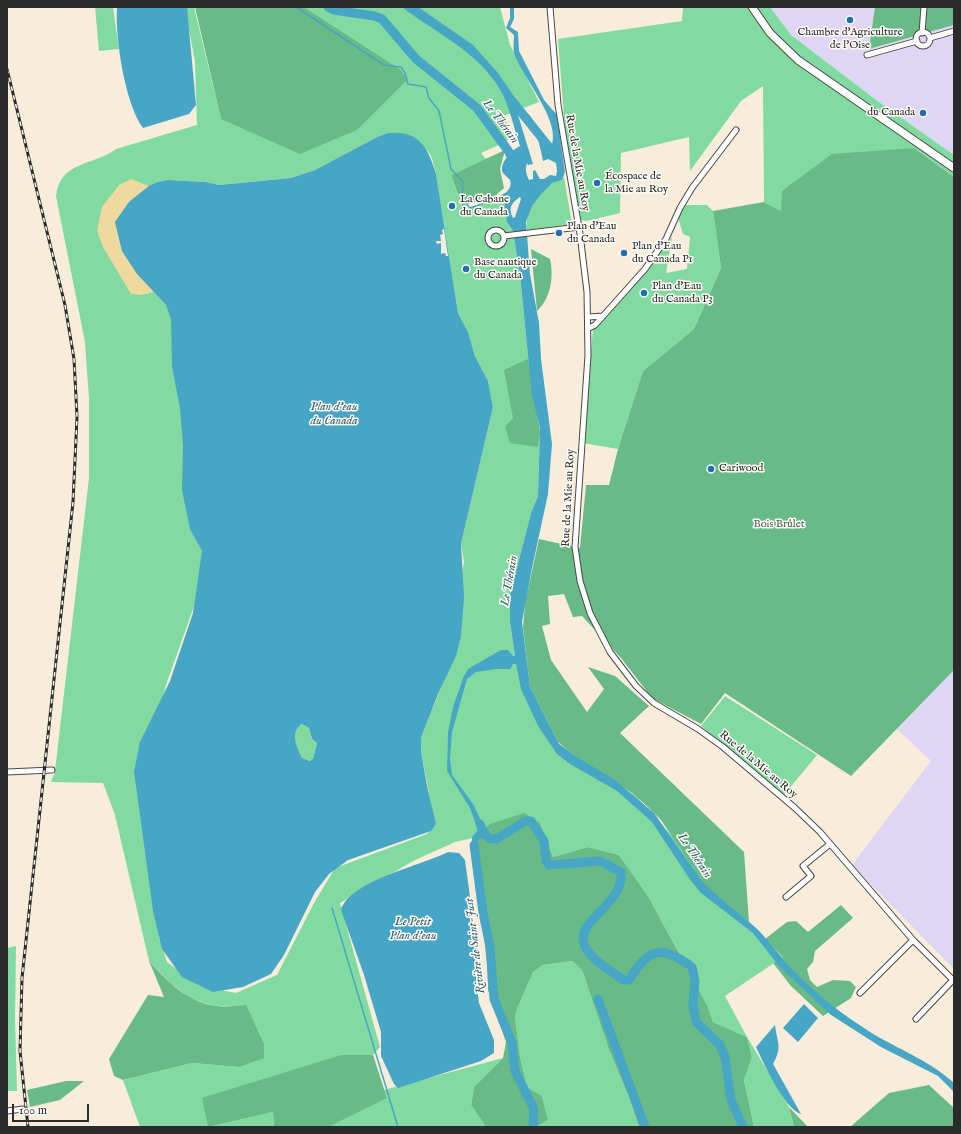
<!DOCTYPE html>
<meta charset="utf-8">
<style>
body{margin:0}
#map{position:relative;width:961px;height:1134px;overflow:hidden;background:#f8ecda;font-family:"IM FELL English",serif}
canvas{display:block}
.frame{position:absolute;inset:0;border:8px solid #2b2b2b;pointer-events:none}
.scale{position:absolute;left:12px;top:1104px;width:77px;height:18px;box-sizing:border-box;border:2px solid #2b2b2b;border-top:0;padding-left:5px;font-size:12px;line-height:14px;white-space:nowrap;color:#2b2b2b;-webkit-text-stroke:3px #fdfcf7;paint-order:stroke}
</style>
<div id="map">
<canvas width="961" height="1134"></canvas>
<div class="frame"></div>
<div class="scale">100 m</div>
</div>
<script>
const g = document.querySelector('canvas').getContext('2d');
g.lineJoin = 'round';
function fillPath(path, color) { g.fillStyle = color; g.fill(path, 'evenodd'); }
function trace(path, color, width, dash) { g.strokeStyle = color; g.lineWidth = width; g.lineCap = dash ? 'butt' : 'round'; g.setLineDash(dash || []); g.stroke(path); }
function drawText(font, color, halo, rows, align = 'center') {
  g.font = font + ' "IM FELL English",serif'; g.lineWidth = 3; g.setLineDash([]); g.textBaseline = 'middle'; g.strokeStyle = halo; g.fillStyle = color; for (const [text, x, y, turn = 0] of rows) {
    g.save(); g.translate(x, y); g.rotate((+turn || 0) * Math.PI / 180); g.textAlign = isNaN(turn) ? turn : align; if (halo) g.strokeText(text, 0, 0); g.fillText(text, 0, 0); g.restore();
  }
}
const built = new Path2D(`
 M770,7H875L870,49L954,25V155L879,102L791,35Z
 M954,670V969L852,865L931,761L897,729Z`);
const green = new Path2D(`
 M95,7H113L119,49L99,51Z
 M185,7H194L221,119L408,79L400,69L304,7H500L510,45L539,102L506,115L508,141L481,153L486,159L451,175L463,210L500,200L504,202L508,224L513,231L520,275L532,396L540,428L538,496L531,513L510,595V622L515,656L527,663L530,687L559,744L637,797L749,922L783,957L725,996L747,1037L789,1107L794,1127H754L744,1080L752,1057L747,1037L713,1022L708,1007L648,896L619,855L588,847L553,857L540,823L455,842L415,860L340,903L380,1047L373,1055H341L208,1127L273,1112L274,1127H140L123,1080L192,1063L239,1067L246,1005L216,1007L190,998L170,983L149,961L115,815L103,783L51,782L55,771L89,478V399L85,342L56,196C60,161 93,166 116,149L197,125L195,62ZM388,133C405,132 419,139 429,153C433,158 434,168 436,174L458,313L468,332L475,356L488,381L493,407L461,544L464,562L443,682L421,738V751L432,810L433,827L427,834L335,868L314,903L277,975L236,993L200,986L167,962L159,937L143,794V773L166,685L203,581V553L186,496L181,406L173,322L166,305L137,274L158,182L167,180L206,182L219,185L291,178L315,170L379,136Z
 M683,7H770L791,35L879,102L954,155V177L914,148L891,151L781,211L764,202L763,86L741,101L690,171L689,137L621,153L620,213L587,221L579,220L565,130L558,39L682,21Z
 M564,177L572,224L527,230C525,213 536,191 552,183C555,181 559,182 562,180Z
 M685,205H707L713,211L721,268L694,329L643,371L618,449L583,443L593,329L672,237L666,273L687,269L690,237L683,234L678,218Z
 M725,696L817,755L783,796L701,726Z
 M302,724L309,728L312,739L317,743L313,759L310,761L302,758C297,747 288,732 302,724Z
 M16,946L15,1020L17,1091H7V948Z
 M572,961L582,970L609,1050L628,1095L639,1127H536L548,1120L542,1096L527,1087L520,1056L515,1017L517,1009L533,972L543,965Z
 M503,1058L474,1087L471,1105L486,1127H327L387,1097L384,1090Z`);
const forest = new Path2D(`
 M195,7H304L400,69L408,79L357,130L300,154L221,119Z
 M875,7H954V25L869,49Z
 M914,148L954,177V670L851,776L725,693L701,724L652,698L621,658L582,616L573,617L564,594L548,596L550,624L542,626L551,660L587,712L604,689L588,667L615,676L649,706L620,733L744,852L749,922L711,891L702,881L661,820L648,807L632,793L572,754L558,742L530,687L523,628L525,603L539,539L580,548L586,485H609L618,449L643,371L694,329L721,268L713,211L764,202L781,211L782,191L832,154Z
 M505,150L500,169L504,188L495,196L462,206L451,175Z
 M531,249L550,259C554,277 551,298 537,311Z
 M528,359L540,433L538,447L510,443L505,427L513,418L504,370Z
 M524,813L540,823L553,857L588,847L619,855L648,896L708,1007L713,1022L747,1037L752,1057L744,1080L754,1127H639L628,1095L609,1050L582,970L572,961L543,965L533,972L517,1009L515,1017L520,1056L527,1087L542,1096L548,1120L536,1127H486L471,1105L474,1087L503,1058L506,1042L488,990L487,963L472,839L490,824Z
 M841,905L853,918L815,951L813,962L807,969L810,980L817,987L833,980L850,981L856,987L851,998L823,1016L791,986L773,963L783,957L765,939L787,922L796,921L808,932Z
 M149,961C168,982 186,1001 215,1006C225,1008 237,1005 246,1005L264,1044V1058L239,1067L192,1063L123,1080L114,1076L109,1059L148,995L164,997Z
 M341,1055H373L387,1098L328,1127H274L273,1112L208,1127L202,1098Z
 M66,1081H84L60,1100L30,1107L27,1090Z
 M929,1085L954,1108V1127H850L889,1093Z
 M789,1107L808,1127H794Z`);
const sand = new Path2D(`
 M131,179L149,186L129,202L115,222L122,251L137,274L154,292L141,295L131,294L103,247L97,231L102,207L119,185Z`);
const water = new Path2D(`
 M117,7H187L196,105L189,114L143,128C125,104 115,38 117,7Z
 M402,7H418L473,45L498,73L520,105L531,117L539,132L543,147H551C563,123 522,77 514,53C513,47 514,41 514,35L506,28L510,18V7H514V19L510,27L518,32L519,51L544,100L557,115L565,172L562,180L552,183L541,194L532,206L526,222L530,274L539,323L541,359L552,444L548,494L532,568L522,622L530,687L559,744L572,754L615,780L654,813L702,881C718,898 737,911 755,927C767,938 777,953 789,966C810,989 835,1009 861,1026C891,1047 927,1058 954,1083V1092L938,1076L881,1047L831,1015L779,966L753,933L701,893L691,881L652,822L617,791L570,764L557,754L538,726L521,689L516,664H513L510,669H496L476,672L467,679L452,732L450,759L452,775L473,804L488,835L478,840L476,845L478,856H474L472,837L478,830L470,808L447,771L448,733L453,707L463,678L468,669L501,650H508L513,656H515L510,622V595L531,513L538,496L540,428L532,396L520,275L513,231L507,222L504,202L497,197C505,194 513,189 510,180C508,178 505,175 503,173C498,164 513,149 520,146C514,128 510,109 502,93C480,52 437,34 402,7ZM519,113C535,121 540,145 543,161L548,159L556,163L557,171L556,176L550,175L544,179H540L535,170L533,171V179L529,180C526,174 525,170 527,163L528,165L533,164L518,115ZM520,197L521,199L515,217L513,218C508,208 511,203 520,197Z
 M388,133C420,130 428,148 436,174L458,313L468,332L475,356L488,381L493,407L461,544L464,597L461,636L456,656L438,694L421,738V751L427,786L436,824L431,831L348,860L329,874L315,892L284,955L271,974L243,987L213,992L182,977L162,949L153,911L134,771L140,742L170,681L193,613L202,551L190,529L182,490L183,446L180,408L172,367L171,319L166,305L137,274L122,251L115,222L129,202L149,186L158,182L167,180L206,182L219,185L291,178L315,170L379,136ZM302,724L309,728L312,739L317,743L313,759L310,761L302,758C297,747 289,732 302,724Z
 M448,852L459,853L465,860L476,941L475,969L479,1003L494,1040V1053L481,1061L398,1088L394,1084L381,1056V1032L364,975L341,910C349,881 423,865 448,852Z
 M804,1004L818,1018L798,1042L783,1028Z
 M775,1025C777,1043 783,1046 773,1064L801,1114C785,1110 763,1062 756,1047Z`);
const pier = new Path2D(`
 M444,229L448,256H446L445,253L441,254V243L437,244L436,241H441L440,235L443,234L442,230Z`);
const stream = new Path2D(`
 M296,7L384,65L401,67L405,73L408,84L426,87L429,98L439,111L451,169L463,182C462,191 463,202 470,208L500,198
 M332,908L398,1127`);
const river = new Path2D(`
 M328,7L334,10L374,16L382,19L416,59L477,108L509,152L515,165
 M513,102L553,152
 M480,824C484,833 486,840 496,839L526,821H531L544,841L546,861L549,865L600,861L621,872C625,910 557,925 594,958C602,967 614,973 624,980H629C649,948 661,944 692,967L695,981L693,1005L696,1022L720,1045L725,1057L731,1100L743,1127
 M474,845L483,913L490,946L494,999L512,1043L515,1071L534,1109L533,1127
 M598,999L645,1127`);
const minor = new Path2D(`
 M550,7L558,105L580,234L587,292L588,355L575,547L580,581L590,613L610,652L636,686L654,703L698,729L723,747L795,808L820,832L913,940L954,981
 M916 39a7 7 0 1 1 14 0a7 7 0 1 1-14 0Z
 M922,33L924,7
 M930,38L954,31
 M867,55L917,41
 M488 238a8 8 0 1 1 16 0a8 8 0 1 1-16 0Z
 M504,236L579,227
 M589,317L603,316
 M589,328L595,325L645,269L666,239L680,208L692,188L736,130
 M7,772L52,770
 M786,897L811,876L803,866L830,844
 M860,993L913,940
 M916,1019L953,980
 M7,1111L23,1109`);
const secondary = new Path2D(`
 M752,7L770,33L798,60L954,168`);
const rail = new Path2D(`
 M7,69L65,305L74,359L77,417L73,502L22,978L20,1051L28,1127`);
const markers = [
 [850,20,4,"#1f6fb2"],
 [923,113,4,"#1f6fb2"],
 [597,183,4,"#1f6fb2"],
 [452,206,4,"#1f6fb2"],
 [559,233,4,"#1f6fb2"],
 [624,253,4,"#1f6fb2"],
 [466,269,4,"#1f6fb2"],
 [644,293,4,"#1f6fb2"],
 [711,469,4,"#1f6fb2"]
];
const poiNames = [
 ["Chambre d'Agriculture",850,33,"center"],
 ["de l'Oise",850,46,"center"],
 ["du Canada",915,113,"right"],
 ["Écospace de",605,177],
 ["la Mie au Roy",605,190],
 ["La Cabane",460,200],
 ["du Canada",460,213],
 ["Plan d'Eau",567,227],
 ["du Canada",567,240],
 ["Plan d'Eau",632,247],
 ["du Canada P1",632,260],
 ["Base nautique",474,263],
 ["du Canada",474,276],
 ["Plan d'Eau",652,287],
 ["du Canada P3",652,300],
 ["Cariwood",719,469]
];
const streetNames = [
 ["Rue de la Mie au Roy",577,163,80],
 ["Rue de la Mie au Roy",569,498,-87],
 ["Rue de la Mie au Roy",758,765,40]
];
const parkNames = [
 ["Bois Brûlet",779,525]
];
const waterNames = [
 ["Le Thérain",500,122,53],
 ["Plan d'eau",334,408],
 ["du Canada",334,422],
 ["Le Thérain",510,581,-80],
 ["Le Thérain",694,856,56],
 ["Le Petit",413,923],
 ["Plan d'eau",413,937],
 ["Rivière de Saint-Just",476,946,-97]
];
fillPath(built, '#dfd5f5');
fillPath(green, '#81dba1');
fillPath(forest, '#68bb87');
fillPath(sand, '#eeda9e');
fillPath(water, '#47a6c6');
fillPath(pier, '#f8ecda');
trace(stream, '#47a6c6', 1.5);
trace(river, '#47a6c6', 9);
trace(minor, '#4a4845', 7);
trace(secondary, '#4a4845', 9);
trace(minor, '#fff', 5);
trace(secondary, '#fff', 7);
trace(rail, '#2b2b2b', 3);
trace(rail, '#fdfcf7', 1.5, [4.5]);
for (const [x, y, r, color] of markers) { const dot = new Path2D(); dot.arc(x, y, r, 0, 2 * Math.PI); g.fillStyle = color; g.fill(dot); trace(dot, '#fdfcf7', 1.5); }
drawText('11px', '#2b2b2b', '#fdfcf7', poiNames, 'left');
drawText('11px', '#2b2b2b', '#fdfcf7', streetNames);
drawText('11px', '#45604e', '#fdfcf7', parkNames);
drawText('italic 12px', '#365c69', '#fdfcf7', waterNames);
</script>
